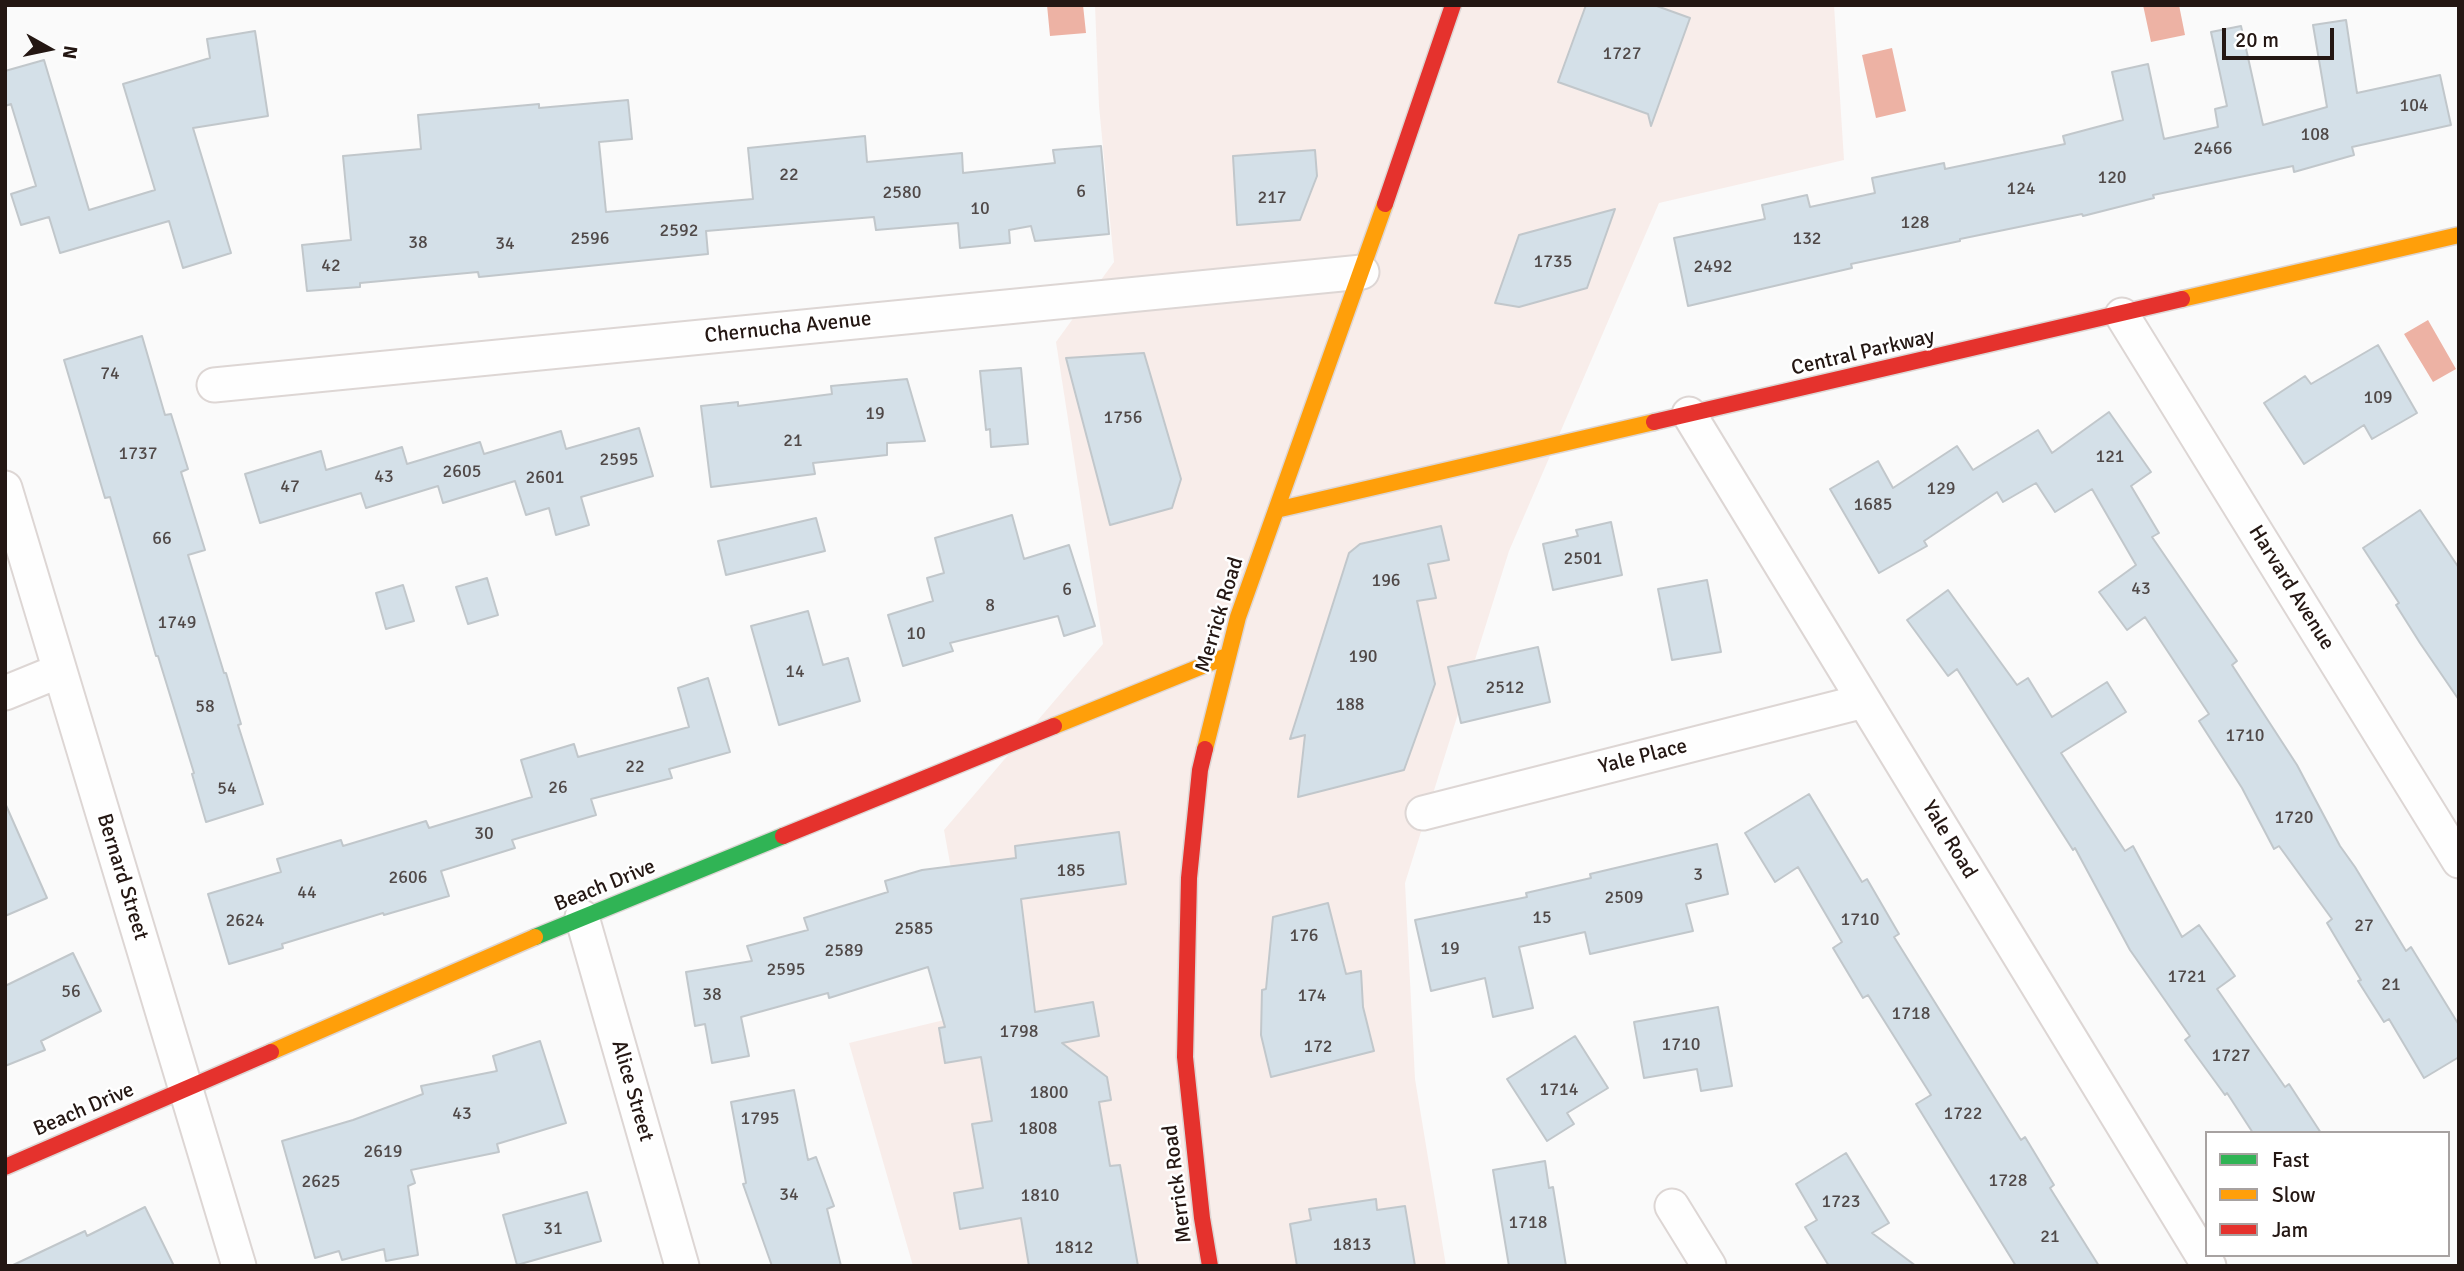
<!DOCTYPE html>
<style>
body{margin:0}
#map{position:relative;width:2464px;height:1271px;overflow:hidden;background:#fafafa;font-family:Signika,sans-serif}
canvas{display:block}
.frame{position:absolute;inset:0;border:7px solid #241713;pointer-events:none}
.legend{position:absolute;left:2205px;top:1131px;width:245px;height:126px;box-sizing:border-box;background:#fff;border:2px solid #a7a2a1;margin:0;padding:9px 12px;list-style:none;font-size:21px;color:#241713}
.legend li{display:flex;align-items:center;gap:14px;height:35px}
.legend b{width:35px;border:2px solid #a7a2a1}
.north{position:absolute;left:14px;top:14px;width:70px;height:70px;-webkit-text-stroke:5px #fff;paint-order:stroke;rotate:99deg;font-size:19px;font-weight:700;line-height:28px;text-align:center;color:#241713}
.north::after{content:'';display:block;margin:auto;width:24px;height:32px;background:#241713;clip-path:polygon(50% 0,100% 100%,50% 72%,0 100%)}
.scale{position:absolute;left:2222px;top:28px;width:112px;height:32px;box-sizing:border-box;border:4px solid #241713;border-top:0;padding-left:9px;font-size:21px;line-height:24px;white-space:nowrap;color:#241713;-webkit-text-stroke:5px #fff;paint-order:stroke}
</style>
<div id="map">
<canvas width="2464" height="1271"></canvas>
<div class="frame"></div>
<ul class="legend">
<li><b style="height:9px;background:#30b455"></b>Fast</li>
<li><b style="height:9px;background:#ff9f0a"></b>Slow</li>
<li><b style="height:9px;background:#e5322d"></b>Jam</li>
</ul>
<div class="north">N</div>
<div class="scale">20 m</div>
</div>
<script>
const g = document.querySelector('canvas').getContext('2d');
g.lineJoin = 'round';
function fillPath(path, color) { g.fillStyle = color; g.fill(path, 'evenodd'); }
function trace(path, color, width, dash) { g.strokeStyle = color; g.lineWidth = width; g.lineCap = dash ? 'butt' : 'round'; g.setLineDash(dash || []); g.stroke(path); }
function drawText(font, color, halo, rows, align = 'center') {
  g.font = font + ' Signika,sans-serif'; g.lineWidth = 5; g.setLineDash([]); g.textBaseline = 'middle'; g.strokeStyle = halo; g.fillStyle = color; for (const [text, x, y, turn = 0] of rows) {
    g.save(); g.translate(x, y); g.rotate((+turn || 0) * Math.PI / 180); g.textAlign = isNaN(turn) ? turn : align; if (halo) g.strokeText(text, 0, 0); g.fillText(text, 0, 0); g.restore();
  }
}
const built = new Path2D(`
 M1095,5H1834L1844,160L1659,203L1509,551L1405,883L1415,1079L1446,1266H913L849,1043L977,1012L944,830L1103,644L1056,342L1114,262L1099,106Z`);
const water = new Path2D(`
 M1047,5H1083L1086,33L1050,36Z
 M2143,5H2179L2185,35L2151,42Z
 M1892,48L1906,111L1876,118L1862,55Z
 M2428,320L2456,369L2433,382L2404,334Z`);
const building = new Path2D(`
 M1586,5H1654L1690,18L1651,126L1648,114L1558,82Z
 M2346,20L2357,93L2440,75L2451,125L2352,147L2354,155L2294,172L2293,166L2153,195L2154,198L2083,216L2082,214L1960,239V241L1851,264L1852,268L1688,306L1674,238L1765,219L1762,205L1807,195L1810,207L1875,193L1872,178L1944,163L1945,169L2065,144L2063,136L2123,120L2112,72L2148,64L2164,139L2218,127L2215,109L2227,106L2211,32L2241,26L2263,125L2327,107L2313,25Z
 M255,31L268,116L193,128L231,253L183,268L169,221L60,253L49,217L21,225L11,194L36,186L11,104L5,106V71L44,60L89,210L155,190L123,84L210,58L207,39Z
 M628,100L632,139L599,142L606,212L753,199L748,148L865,136L867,162L962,153L963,173L1055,163L1053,150L1101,146L1109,234L1035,241L1031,226L1009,230L1010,243L960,248L958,223L876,230L874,217L706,231L708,254L479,277L478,272L360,283V287L307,291L302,245L351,240L343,156L421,149L418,115L539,104V108Z
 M1315,150L1317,176L1300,220L1237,225L1233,156Z
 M1615,209L1587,288L1519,307L1495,303L1519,235Z
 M142,336L165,415L171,414L188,469L181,472L205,550L188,555L224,673H226L241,724L238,725L263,804L206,822L192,774L194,773L158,656H156L110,497L105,498L64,360Z
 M2378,345L2417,413L2372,439L2364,425L2304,464L2264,403L2305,376L2311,384Z
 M1144,353L1181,479L1172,508L1110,525L1066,358Z
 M1021,368L1028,444L991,447L990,429L986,430L980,371Z
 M907,379L925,441L887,443V455L813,463L815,474L711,487L701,406L738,402V406L832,394L831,386Z
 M2109,412L2151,472L2131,486L2159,533L2152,537L2237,661L2232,665L2297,765L2340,846L2355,867L2406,951L2411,947L2459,1025V1057L2424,1078L2389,1019L2384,1022L2358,981L2361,980L2327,923L2332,919L2279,846L2274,849L2242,788L2199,721L2209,714L2145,617L2127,630L2099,592L2136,565L2092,489L2055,512L2036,483L2003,502L1997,492L1924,541L1927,546L1879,573L1830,489L1878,461L1893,488L1957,446L1973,470L2038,430L2052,453Z
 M639,428L653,476L581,497L589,525L556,535L549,508L526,515L515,481L443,503L438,486L366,508L361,493L260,523L245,474L321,451L326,470L402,447L407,464L480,442L484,454L561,431L566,449Z
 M2420,510L2459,568V700L2420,643L2396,605L2399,603L2363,548Z
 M1012,515L1024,559L1069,545L1095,626L1064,636L1058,616L950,643L953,651L903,666L888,615L933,601L927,578L944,573L935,538Z
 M816,518L825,551L726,575L718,541Z
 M1611,522L1622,575L1553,590L1543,544L1578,536L1576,530Z
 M1441,526L1449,560L1428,564L1436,598L1417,601L1435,684L1404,770L1298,797L1305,735L1290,739L1349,553L1360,544Z
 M487,578L498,615L468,624L456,587Z
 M1707,580L1721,652L1672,660L1658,589Z
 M403,585L414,621L386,629L376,593Z
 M1948,590L2017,685L2028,678L2052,717L2107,682L2126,712L2061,753L2125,851L2133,846L2182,937L2199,925L2235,976L2217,989L2285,1087L2289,1084L2321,1133H2253L2227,1093L2225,1095L2185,1040L2190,1036L2130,950L2075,848L2073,850L1957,669L1948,676L1907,620Z
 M808,611L823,665L848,658L860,701L779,725L751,626Z
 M1538,647L1550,702L1461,723L1448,667Z
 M708,678L730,752L669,769L672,778L591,799L596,815L512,840L515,848L441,871L449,896L384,915L383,913L282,944L283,948L229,964L208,894L281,872L277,859L341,840L343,846L426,821L429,828L532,797L521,760L574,744L578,757L689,727L678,688Z
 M1809,794L1862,882L1867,879L1899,934L1894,937L2021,1140L2025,1137L2054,1185L2050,1188L2099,1266H2016L1916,1104L1931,1095L1868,995L1863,998L1833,948L1842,942L1798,867L1775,882L1745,833Z
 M5,803L47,898L5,916Z
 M1119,832L1126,884L1021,899L1035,1012L1093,1002L1099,1036L1062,1043L1107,1077L1111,1100L1099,1102L1110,1166L1120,1165L1138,1266H1029L1021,1218L960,1229L954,1193L983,1188L972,1124L992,1121L981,1057L945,1063L939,1028L945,1027L928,967L829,998L828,993L741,1017L749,1056L712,1063L705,1024L695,1026L686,972L752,961L747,946L808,930L804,918L888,892L885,881L922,870L1016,858L1015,846Z
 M1717,844L1728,894L1686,904L1693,931L1590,954L1585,932L1519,947L1533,1008L1493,1017L1485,978L1431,991L1415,920L1527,897L1526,893L1591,878L1590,874Z
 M1328,903L1346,974L1361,971L1363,1007L1374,1051L1271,1077L1261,1035L1262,990L1266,989L1273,917Z
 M73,953L101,1011L41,1041L45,1050L5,1066V986Z
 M1718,1007L1732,1086L1701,1091L1697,1069L1644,1078L1634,1022Z
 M1575,1036L1608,1088L1567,1113L1574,1124L1547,1141L1507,1079Z
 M540,1041L566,1123L497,1144L499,1152L411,1170L415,1183L408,1186L418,1255L386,1261L384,1249L342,1260L339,1251L315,1258L282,1141L353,1120L423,1094L421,1086L497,1071L493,1056Z
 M794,1090L808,1160L816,1157L834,1206L827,1209L841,1266H772L743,1184L746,1183L731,1102Z
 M1846,1153L1889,1223L1872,1233L1916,1266H1829L1805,1227L1817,1220L1796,1184Z
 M1545,1161L1549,1188L1553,1187L1566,1266H1509L1493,1170Z
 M587,1192L601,1241L517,1265L503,1215Z
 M1376,1199L1377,1210L1405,1206L1415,1266H1297L1290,1224L1311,1220L1309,1209Z
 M145,1207L174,1266H11L85,1231L87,1236Z`);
const street = new Path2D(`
 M2122,315L2459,861
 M214,385L1362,272
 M1689,414L2209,1266
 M5,488L239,1266
 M5,693L59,671
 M1423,813L1864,701
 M582,917L682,1266
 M1672,1206L1709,1266`);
const fast = new Path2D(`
 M535,937L783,836`);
const slow = new Path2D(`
 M2182,299L2459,235
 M1276,510L1654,422
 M1054,726L1227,656
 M1205,749L1238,617L1385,204
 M271,1052L535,937`);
const jam = new Path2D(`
 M1385,204L1453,5
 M1654,422L2182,299
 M1205,749L1200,770L1189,878L1185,1057L1202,1218L1210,1266
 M783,836L1054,726
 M5,1167L271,1052`);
const numberNames = [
 ["1727",1622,54],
 ["104",2414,106],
 ["108",2315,135],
 ["2466",2213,149],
 ["22",789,175],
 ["120",2112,178],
 ["124",2021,189],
 ["6",1081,192],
 ["2580",902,193],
 ["217",1272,198],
 ["10",980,209],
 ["128",1915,223],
 ["2592",679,231],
 ["2596",590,239],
 ["132",1807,239],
 ["38",418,243],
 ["34",505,244],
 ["1735",1553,262],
 ["42",331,266],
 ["2492",1713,267],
 ["74",110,374],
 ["109",2378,398],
 ["19",875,414],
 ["1756",1123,418],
 ["21",793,441],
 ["1737",138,454],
 ["121",2110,457],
 ["2595",619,460],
 ["2605",462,472],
 ["43",384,477],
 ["2601",545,478],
 ["47",290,487],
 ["129",1941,489],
 ["1685",1873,505],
 ["66",162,539],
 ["2501",1583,559],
 ["196",1386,581],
 ["43",2141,589],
 ["6",1067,590],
 ["8",990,606],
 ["1749",177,623],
 ["10",916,634],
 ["190",1363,657],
 ["14",795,672],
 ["2512",1505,688],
 ["188",1350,705],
 ["58",205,707],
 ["1710",2245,736],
 ["22",635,767],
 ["26",558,788],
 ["54",227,789],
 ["1720",2294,818],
 ["30",484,834],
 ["185",1071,871],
 ["3",1698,875],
 ["2606",408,878],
 ["44",307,893],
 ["2509",1624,898],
 ["15",1542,918],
 ["1710",1860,920],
 ["2624",245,921],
 ["27",2364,926],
 ["2585",914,929],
 ["176",1304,936],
 ["19",1450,949],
 ["2589",844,951],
 ["2595",786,970],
 ["1721",2187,977],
 ["21",2391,985],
 ["56",71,992],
 ["38",712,995],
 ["174",1312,996],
 ["1718",1911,1014],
 ["1798",1019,1032],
 ["1710",1681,1045],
 ["172",1318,1047],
 ["1727",2231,1056],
 ["1714",1559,1090],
 ["1800",1049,1093],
 ["43",462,1114],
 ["1722",1963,1114],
 ["1795",760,1119],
 ["1808",1038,1129],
 ["2619",383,1152],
 ["1728",2008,1181],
 ["2625",321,1182],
 ["34",789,1195],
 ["1810",1040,1196],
 ["1723",1841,1202],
 ["1718",1528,1223],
 ["31",553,1229],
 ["21",2050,1237],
 ["1813",1352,1245],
 ["1812",1074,1248]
];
const streetNames = [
 ["Chernucha Avenue",788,328,-6],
 ["Central Parkway",1863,353,-13],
 ["Harvard Avenue",2291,588,58],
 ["Merrick Road",1220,615,-73],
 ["Yale Place",1643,757,-14],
 ["Yale Road",1949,840,59],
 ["Bernard Street",122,877,73],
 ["Beach Drive",605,886,-22],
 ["Alice Street",632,1091,74],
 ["Beach Drive",84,1110,-23],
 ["Merrick Road",1178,1184,-97]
];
fillPath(built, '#f8edea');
fillPath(water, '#edb2a4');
fillPath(building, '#d4e0e8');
trace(building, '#c1c7cb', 2);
trace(street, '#ddd6d4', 37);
trace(fast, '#ddd6d4', 19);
trace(slow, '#ddd6d4', 19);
trace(jam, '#ddd6d4', 19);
trace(street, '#fefefe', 33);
trace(fast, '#30b455', 16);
trace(slow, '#ff9f0a', 16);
trace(jam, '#e5322d', 16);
drawText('18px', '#504948', null, numberNames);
drawText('21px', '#241713', '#fff', streetNames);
</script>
